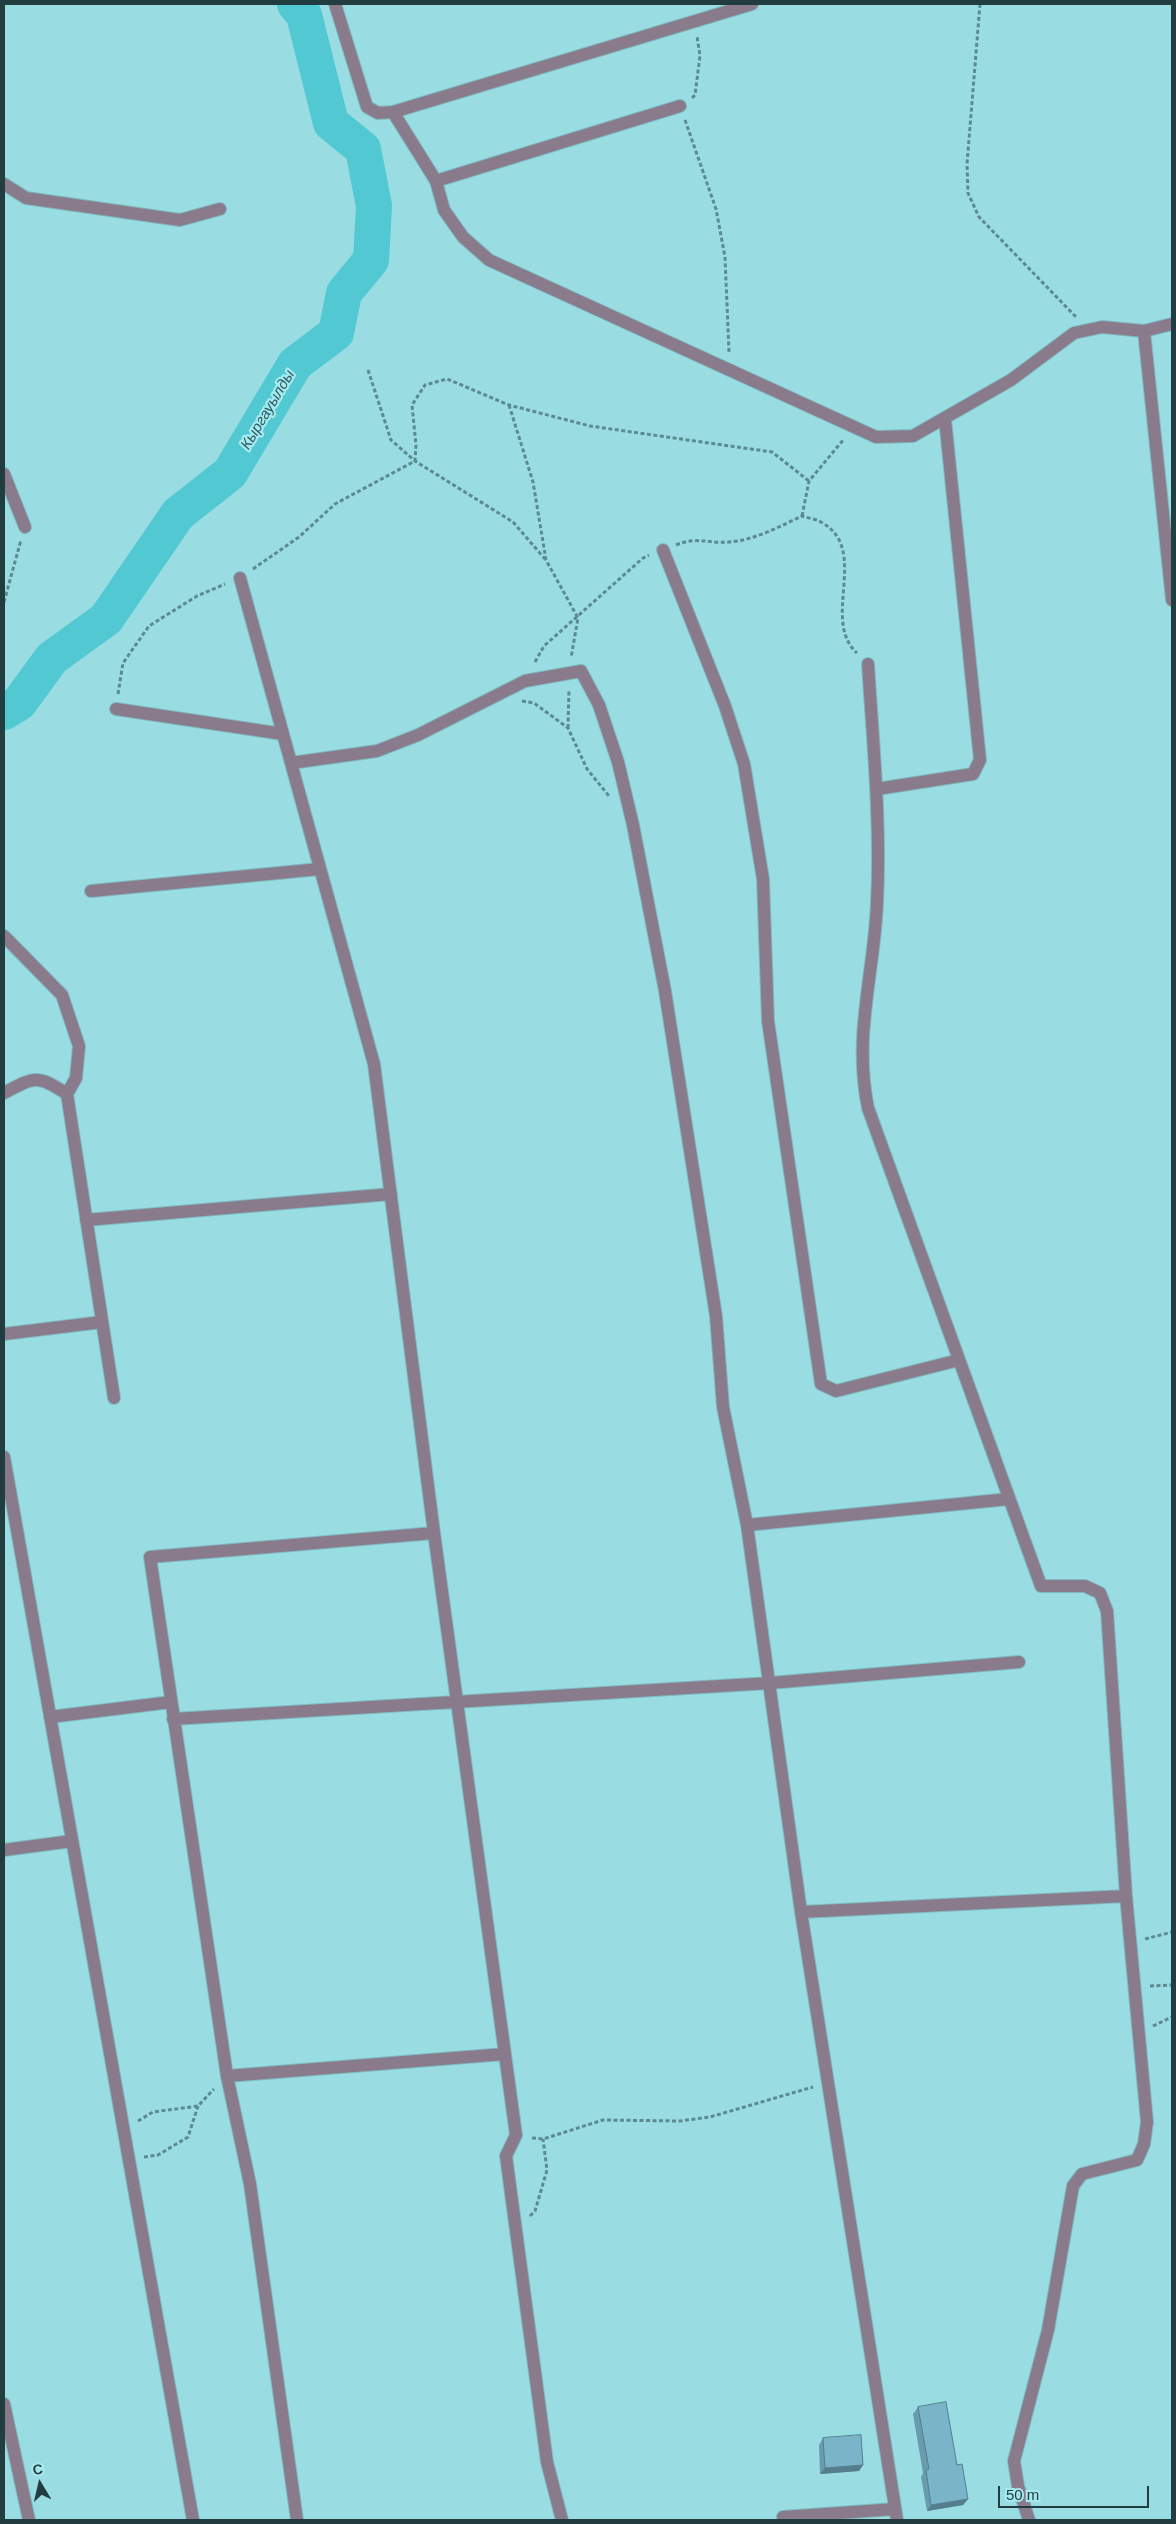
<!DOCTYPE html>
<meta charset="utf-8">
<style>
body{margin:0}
#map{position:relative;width:1176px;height:2524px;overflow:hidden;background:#99dde3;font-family:Arial,sans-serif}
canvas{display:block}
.frame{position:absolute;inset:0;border:5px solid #213d40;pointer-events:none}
.north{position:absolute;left:15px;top:2459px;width:50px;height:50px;-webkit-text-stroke:4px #a6eaf0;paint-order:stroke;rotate:351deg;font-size:14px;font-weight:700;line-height:20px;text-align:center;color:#213d40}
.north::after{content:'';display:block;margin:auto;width:18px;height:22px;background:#213d40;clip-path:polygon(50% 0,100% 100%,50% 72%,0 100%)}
.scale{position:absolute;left:998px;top:2486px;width:151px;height:22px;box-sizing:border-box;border:2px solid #213d40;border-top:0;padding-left:6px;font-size:15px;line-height:18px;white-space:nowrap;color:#213d40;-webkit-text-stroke:4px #a6eaf0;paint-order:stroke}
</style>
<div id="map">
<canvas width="1176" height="2524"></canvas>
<div class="frame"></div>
<div class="north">С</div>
<div class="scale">50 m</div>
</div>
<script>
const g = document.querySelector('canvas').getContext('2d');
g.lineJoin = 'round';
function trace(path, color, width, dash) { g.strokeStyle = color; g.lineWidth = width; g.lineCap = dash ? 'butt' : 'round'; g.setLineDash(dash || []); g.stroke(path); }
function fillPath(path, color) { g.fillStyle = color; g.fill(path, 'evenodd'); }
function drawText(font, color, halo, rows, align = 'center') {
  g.font = font + ' Arial,sans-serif'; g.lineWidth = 4.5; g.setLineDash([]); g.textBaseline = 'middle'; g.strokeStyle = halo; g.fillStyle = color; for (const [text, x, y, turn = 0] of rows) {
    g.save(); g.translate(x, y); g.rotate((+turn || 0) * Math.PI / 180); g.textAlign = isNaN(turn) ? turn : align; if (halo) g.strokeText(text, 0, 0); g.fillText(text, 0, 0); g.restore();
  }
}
const river = new Path2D(`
 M4,712L19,703L52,658L106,619L178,514L230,473L295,364L336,333L344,293L371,260L374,206L363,149L331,123L304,15L295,4`);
const path = new Path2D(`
 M980,4L967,164L968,193L979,217L1076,317
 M692,98L695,95L700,56L697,36
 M685,120L716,209L725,257L729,352
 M368,370L391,440L415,461L513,522L545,559
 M509,405L533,482L546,560L578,618L571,658
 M802,516L809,481L844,439
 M676,545C698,536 708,544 729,542C752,541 781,526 802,516C808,518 815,519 821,522C871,549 820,620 857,653
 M253,569L299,537L335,504L415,461L416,445L412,405L425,385L447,379L509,405L590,426L772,452L809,481
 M4,602L21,540
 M535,662L544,646L643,558L649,555
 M118,694L123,663L149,626L197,596L225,584
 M522,701L534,703L568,728L587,769L609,796
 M568,728L569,689
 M1145,1939L1172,1932
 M1150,1986L1172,1985
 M1153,2026L1172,2017
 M138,2121L153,2112L198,2106L214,2089
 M532,2138L543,2139L603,2120L680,2121L710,2117L813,2087
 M144,2157L158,2155L188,2137L198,2106
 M530,2216L535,2211L547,2170L543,2139`);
const minor = new Path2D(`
 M335,4L367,107L378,113L393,112L752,4
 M393,112L436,181L444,210L463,237L489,260L876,437L913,436L1011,380L1074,333L1102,327L1144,331L1172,324
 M436,181L680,106
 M4,184L26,198L180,220L220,209
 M1144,331L1172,600
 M4,474L25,527
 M663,550L725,706L744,764L763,879L768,1021L821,1384L836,1391L959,1360
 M240,578L374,1064L434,1533L516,2135L506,2156L547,2462L562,2520
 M868,664C873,743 881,823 877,903C874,975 853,1035 868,1108L1041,1586H1085L1100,1593L1107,1611L1126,1896L1147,2122L1144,2144L1137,2160L1082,2174L1073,2186L1048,2330L1014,2461L1018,2486L1029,2520
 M116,709L283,734
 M291,763L377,751L418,735L525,681L581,671L599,705L618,762L633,825L665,991L716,1316L723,1407L747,1525L801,1912L897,2520
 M877,789L973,774L980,760L945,419
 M91,891L320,869
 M4,936L62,995L79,1046L76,1078L67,1094L114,1398
 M4,1093C34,1077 37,1074 67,1094
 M86,1220L391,1194
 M4,1334L102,1322
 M4,1457L193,2520
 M747,1525L1009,1499
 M50,1717L171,1702
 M173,1719L770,1683L1019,1662
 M4,1850L72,1841
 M801,1912L1126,1896
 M227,2076L505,2054
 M4,2404L29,2520
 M783,2517L895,2509
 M297,2520L250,2184L227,2076L150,1557L434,1533`);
const wall = new Path2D(`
 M918,2407L968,2499L963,2505L927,2511L921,2477L923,2473L913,2414Z
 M823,2438L863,2465L859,2471L820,2474L819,2445Z`);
const shadedWall = new Path2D(`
 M863,2465L859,2471L820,2474L825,2468Z
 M968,2499L963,2505L927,2511L931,2505Z`);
const building = new Path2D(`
 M946,2402L957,2465L962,2464L968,2499L931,2505L926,2470L929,2469L918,2407Z
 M861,2435L863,2465L825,2468L823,2438Z`);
const waterNames = [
 ["Кыргауылды",268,410,-59]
];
trace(river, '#52c8d2', 36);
trace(minor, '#7fbabf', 14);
trace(path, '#5b8a8f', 3, [4, 2.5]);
trace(minor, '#8a7b8c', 12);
fillPath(wall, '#689bad');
fillPath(shadedWall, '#557e8d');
fillPath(building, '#79b4c9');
trace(building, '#557e8d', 1);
drawText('italic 15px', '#295c60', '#a6eaf0', waterNames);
</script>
